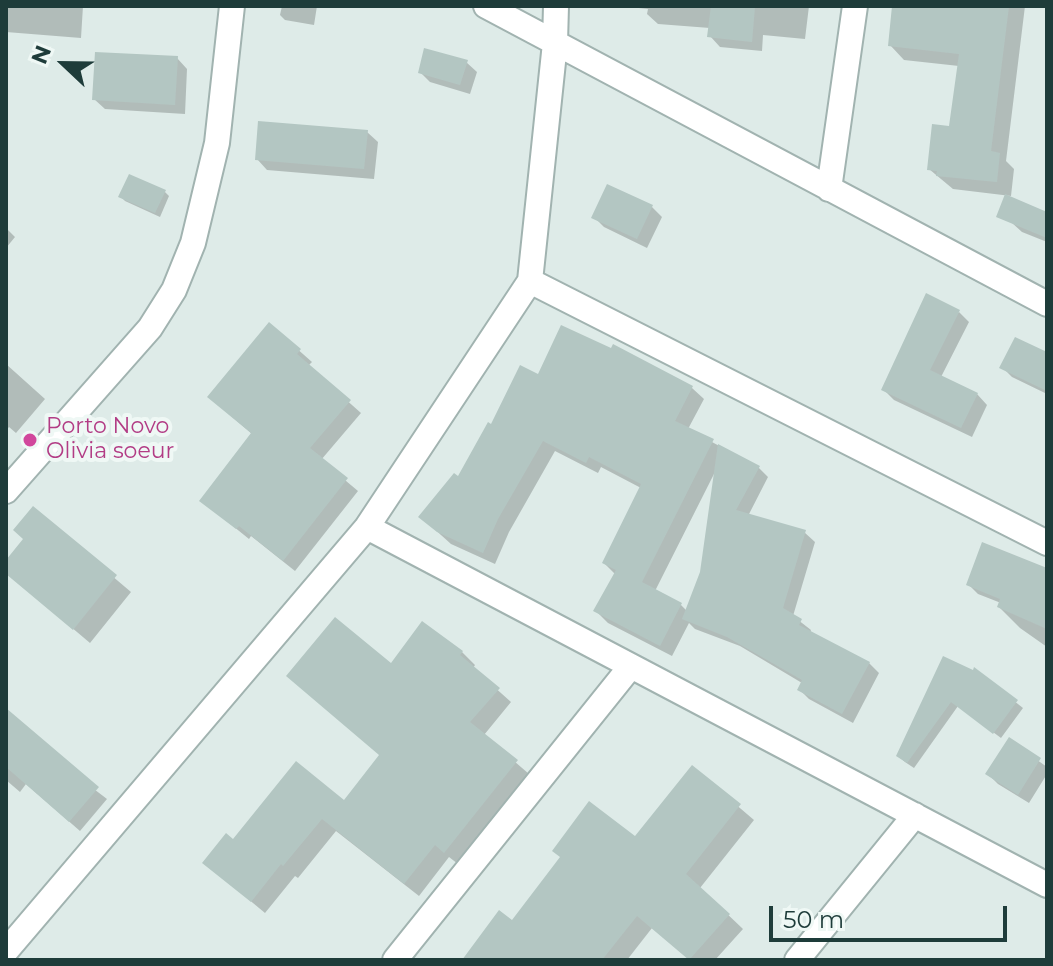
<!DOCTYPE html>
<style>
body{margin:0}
#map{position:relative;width:1053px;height:966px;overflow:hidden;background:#deebe8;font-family:Montserrat,sans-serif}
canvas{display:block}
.frame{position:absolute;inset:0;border:8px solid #1e3c3a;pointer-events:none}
.north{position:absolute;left:24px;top:24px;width:80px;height:80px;-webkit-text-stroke:6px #eff8f5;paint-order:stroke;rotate:292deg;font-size:22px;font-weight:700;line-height:32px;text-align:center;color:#1e3c3a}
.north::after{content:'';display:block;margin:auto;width:28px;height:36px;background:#1e3c3a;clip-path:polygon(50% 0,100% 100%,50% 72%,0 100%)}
.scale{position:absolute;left:769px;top:906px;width:238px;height:36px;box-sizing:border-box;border:4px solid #1e3c3a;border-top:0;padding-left:10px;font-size:24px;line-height:28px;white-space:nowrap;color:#1e3c3a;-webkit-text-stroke:6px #eff8f5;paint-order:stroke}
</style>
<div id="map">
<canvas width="1053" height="966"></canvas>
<div class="frame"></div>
<div class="north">N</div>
<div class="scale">50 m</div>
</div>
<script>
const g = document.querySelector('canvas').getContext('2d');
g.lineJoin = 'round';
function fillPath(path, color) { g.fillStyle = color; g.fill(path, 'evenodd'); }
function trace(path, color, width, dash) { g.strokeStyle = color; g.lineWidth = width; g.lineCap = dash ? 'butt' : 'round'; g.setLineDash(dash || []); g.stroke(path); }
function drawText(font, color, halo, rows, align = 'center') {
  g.font = font + ' Montserrat,sans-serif'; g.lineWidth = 8; g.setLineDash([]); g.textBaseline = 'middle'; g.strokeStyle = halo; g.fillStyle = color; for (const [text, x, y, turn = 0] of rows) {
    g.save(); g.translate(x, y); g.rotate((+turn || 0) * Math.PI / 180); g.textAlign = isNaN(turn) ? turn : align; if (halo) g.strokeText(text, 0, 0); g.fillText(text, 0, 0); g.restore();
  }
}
const shadow = new Path2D(`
 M6,6H83L81,38L6,32Z
 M282,6H317L314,25L285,20L280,15Z
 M620,6H809L805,39L763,35L762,51L720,47L710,36V28L658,24L647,14L648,9Z
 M894,6H1025L1006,161L1014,169L1011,196L953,189L929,169L951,129L959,66L904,60L890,45Z
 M177,58L187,69L185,114L105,109L94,99Z
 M466,62L477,72L470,94L430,82L420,72Z
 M367,132L378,142L374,179L267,170L257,159Z
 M164,191L169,196L160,217L125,201L121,197Z
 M652,207L662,217L647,248L604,227L594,217Z
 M1047,214V242L1022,232L1011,222Z
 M6,228L15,237L6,248Z
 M959,312L969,322L941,377L977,394L987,405L972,437L894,400L884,390Z
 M269,324L312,362L308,366L361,413L321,460L358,491L295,571L251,536L249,539L202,501L252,434L209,397Z
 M1047,355V394L1012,377L1002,367Z
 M6,364L45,399L16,433L9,427L6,431Z
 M539,376L692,388L704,399L688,429L758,467L768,477L748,516L804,532L815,542L793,616L811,630L810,633L869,663L879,673L853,723L809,699L799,689L802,683L740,646L695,629L689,623L672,656L608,623L596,611L616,575L604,563L641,488L601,467L598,473L555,451L509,532L495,564L451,544L421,517L458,479L491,426ZM716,470L702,573L687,611L681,605L655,591Z
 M33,509L131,592L90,643L6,572V564L25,540Z
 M1047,571V647L1020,628L999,607L1001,603L978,594L968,584Z
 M462,652L475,665L473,668L511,702L484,735L529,774L458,864L449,857L419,896L336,831L298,878L295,876L265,913L205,863L234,842L345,803L381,756L391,666Z
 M975,670L1023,708L1001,738L958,706L914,768L905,762L898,756Z
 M6,722L107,799L80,831L26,784L20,792L6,780Z
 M1009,740L1047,767V774L1029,803L998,784L988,774Z
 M693,768L754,820L700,888L743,929L715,960H690L652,928L627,960H465L512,922L635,839Z`);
const building = new Path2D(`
 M711,6H755L752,42L707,37Z
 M892,6H1009L991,151L1000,153L997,182L936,176L937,171L927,170L932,124L949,126L959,54L888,46Z
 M424,48L468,60L460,85L418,73Z
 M95,52L178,56L175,105L92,100Z
 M258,121L368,130L364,169L255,160Z
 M129,174L166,190L155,213L118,197Z
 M607,184L653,205L637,239L591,218Z
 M1005,194L1047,212V238L996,217Z
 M926,293L960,310L930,370L978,393L961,428L881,390Z
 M269,322L301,349L297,354L351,400L310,448L348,478L283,561L239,526L236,529L199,501L251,433L207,397Z
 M561,325L611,348L613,344L693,386L675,421L714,439L642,582L682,603L660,646L593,611L616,570L602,563L641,484L589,457L586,463L543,441L498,519L483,553L437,532L418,517L454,473L458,476L488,422L491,424L520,365L538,374Z
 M1015,337L1047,352V391L999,368Z
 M718,444L760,466L736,510L806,530L783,608L802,619L799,625L870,662L842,714L797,690L802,680L727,637L682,619L700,572Z
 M33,506L117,575L73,630L6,574V560L23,539L13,530Z
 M982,542L1047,568V629L997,607L1000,599L966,585Z
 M335,617L391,663L422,621L463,651L460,655L500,688L470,722L518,760L444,853L435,845L404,884L322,819L283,866L281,864L251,902L202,863L226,833L233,839L296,761L344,800L379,755L286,676Z
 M943,656L973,670L974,667L1018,700L993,734L951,702L907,763L896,756Z
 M6,708L99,787L69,822L6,767Z
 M1009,737L1041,758L1018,795L985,774Z
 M692,765L741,804L686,874L730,914L689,960L637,916L602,960H462L499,910L512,920L560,857L552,851L589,801L635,836Z`);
const minor = new Path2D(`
 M486,6L1047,304
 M829,189L855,6
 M530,281L1047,543
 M6,491L150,328L174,290L193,243L217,143L232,6
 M367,527L1047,885
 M6,951L367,527L530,281L555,43L556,6
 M395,960L631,666
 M797,960L915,815`);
const markers = [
 [30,440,8,"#d1479c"]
];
const hotelNames = [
 ["Porto Novo",46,427],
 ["Olivia soeur",46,452]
];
fillPath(shadow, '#0003');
fillPath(building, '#b3c6c2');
trace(minor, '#a1b3b0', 28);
trace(minor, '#fff', 24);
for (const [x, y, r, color] of markers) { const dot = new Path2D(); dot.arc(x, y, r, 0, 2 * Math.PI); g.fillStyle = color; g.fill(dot); trace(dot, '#eff8f5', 3); }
drawText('22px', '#b23c85', '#eff8f5', hotelNames, 'left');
</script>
